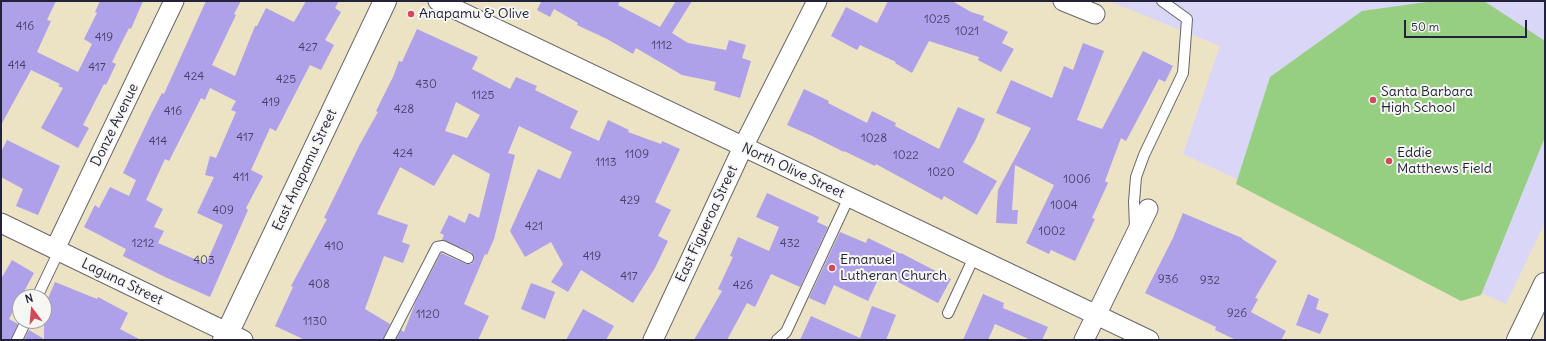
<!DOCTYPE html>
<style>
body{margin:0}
#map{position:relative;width:1546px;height:341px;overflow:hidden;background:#ebe3c4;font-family:Delius,sans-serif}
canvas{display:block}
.frame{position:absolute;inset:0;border:2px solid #22223b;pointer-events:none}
.north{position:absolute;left:12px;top:289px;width:40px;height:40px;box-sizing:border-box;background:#f6f6f2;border:1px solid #a1a1a9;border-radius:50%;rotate:344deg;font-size:11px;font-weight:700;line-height:16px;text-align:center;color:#22223b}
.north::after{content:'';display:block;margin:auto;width:14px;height:18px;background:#d1495b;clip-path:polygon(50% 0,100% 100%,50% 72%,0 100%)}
.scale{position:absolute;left:1404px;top:20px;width:123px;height:18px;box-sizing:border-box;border:2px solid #22223b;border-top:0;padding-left:5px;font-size:12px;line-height:14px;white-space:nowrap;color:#22223b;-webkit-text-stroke:3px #f6f6f2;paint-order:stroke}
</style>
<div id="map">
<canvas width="1546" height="341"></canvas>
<div class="frame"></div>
<div class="north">N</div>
<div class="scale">50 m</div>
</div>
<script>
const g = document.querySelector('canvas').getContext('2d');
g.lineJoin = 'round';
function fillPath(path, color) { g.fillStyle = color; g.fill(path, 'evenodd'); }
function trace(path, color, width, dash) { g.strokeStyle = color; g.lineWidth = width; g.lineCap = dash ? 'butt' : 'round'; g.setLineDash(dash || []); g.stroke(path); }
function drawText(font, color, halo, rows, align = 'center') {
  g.font = font + ' Delius,sans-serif'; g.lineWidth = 4; g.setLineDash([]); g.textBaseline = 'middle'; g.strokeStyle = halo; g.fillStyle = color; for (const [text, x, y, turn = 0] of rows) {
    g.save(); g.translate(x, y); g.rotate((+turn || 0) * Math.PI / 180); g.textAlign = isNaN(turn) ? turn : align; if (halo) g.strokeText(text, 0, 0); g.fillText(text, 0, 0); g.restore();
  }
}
const built = new Path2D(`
 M1109,1H1545V222L1506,304L1183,154L1220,46Z`);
const green = new Path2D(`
 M1434,1H1484L1545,41V137L1481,295L1461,301L1236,184L1270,77L1362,11Z`);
const building = new Path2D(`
 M1,1H56L47,20L51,21L37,52L78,72L92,44L84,39L97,13L95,12L100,1H143L131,29L129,28L112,62L116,64L106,85L104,84L83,125L89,128L78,148L41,128L63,88L58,86L60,84L31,70L1,125Z
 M206,1H241L234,14L236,15L212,65L235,76L255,26H257L266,8L294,22L306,1H339L335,8L341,12L325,40L334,45L321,70L310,65L276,131L270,128L251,170L263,176L246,208L248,210L210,297L165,277L123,256L126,249L84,227L95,205L99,208L110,187L129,196L136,180L123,173L152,112L162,93L164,94ZM210,88L236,101L231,110L236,112L216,158L210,156L205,175L214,177L197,213L223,225L206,264L158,243L164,231L154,227L163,209L146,200L165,159L169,161L201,98L205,100Z
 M539,1H620L618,5L660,27L676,1H692L672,33L688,43L726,50L729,40L746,45L742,58L751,61L740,98L714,90L716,82L682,75L636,48L633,54L607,39L577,25L578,23L554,9L550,17L537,10L541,2Z
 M888,1H952L971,12L984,16L983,20L1008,32L1002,43L1014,49L1001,72L978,60L979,57L929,41L912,73L895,63L896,62L860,45L857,50L831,36L846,7L877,23Z
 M417,29L478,57L472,69L510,89L516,77L537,86L535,90L578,111L570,128L599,141L608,120L629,130L628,132L661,144L662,141L680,149L655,202L671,210L658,236L668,241L655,268L633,303L581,270L568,292L551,282L563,264L551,242L525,257L510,231L538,169L560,179L572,152L519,126L508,153L515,155L494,239L487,255L485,254L464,304L489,316L478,340H396L401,330L404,332L416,301L441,253L466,264H471L474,260V257L471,252L442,240L444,235L440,233L449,215L465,223L469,213L479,218L490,174L453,154L434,186L400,167L377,214L408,225L402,242L410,245L403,263L384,256L365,309L390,324L383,340H305L275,326L293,287L291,286L327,219L324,218L360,144L378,112L376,111L393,77L399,61L402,62ZM456,102L480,115L467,138L445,131Z
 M1083,43L1104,51L1077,120L1102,129L1143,51L1173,66L1165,82L1159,79L1126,141L1121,138L1105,181L1108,183L1092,218L1095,219L1075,261L1051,250L1049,254L1026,243L1054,185L1015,165L1012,210H1018L1017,224L996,223L998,190L1031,128L996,113L1011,80L1052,98L1064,66L1073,70Z
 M804,89L829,101L828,103L867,123L872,111L896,123L895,126L939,149L958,107L985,119L975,141L963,162L997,181L977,215L944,196L942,200L876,164L875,166L844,151V152L812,136L787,125Z
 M7,140L60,166L38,215L16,206L23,189L1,177V152Z
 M767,193L819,217L817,222L828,227L800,287L771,274L755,307L747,303L727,340H694L722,291L718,289L733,257L730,256L738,237L769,251L779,227L756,217Z
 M1183,213L1242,238V239L1277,261L1255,298L1258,299L1251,312L1286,331L1281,340H1236L1215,330L1216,327L1145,293L1173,238Z
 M840,232L866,243L868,238L901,254V253L951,279L938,303L881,273L868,301L834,285L825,305L809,298Z
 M12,260L34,273L9,319L18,324L11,340H1V279Z
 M55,282L97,299L98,297L128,313L120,329L141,340H24L29,330L44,339V308Z
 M531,283L555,292L545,319L521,309Z
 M983,294L1004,303L1003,308L1048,327L1042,340H1031L995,324L988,340H963Z
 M1308,294L1319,299L1316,309L1329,314L1320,334L1296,325Z
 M872,306L896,315L886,340H800L811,316L860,338Z
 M583,309L614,326L606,340H566Z`);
const lane = new Path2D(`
 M1135,227L1134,202L1136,177L1144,155L1183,73L1187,19L1162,1
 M37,297L59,251
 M948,313L974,257
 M17,340L26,321
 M389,340L437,247L443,246L468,258
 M777,340L786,332L849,197`);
const street = new Path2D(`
 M438,1L1149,340
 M1063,1L1095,14
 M1,223L243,340
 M55,249L174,1
 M653,340L743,147L817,1
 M1084,340L1148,209`);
const secondary = new Path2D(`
 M224,340L385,1
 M1518,340L1545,284`);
const markers = [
 [411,14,4,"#d1495b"],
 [1373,100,4,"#d1495b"],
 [1389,161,4,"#d1495b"],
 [832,268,4,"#d1495b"]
];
const numberNames = [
 ["1025",937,20],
 ["416",25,27],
 ["1021",967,32],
 ["419",104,38],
 ["1112",662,46],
 ["427",308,48],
 ["414",17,66],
 ["417",97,68],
 ["424",194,77],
 ["425",286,80],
 ["430",426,85],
 ["1125",483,96],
 ["419",271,103],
 ["428",404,110],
 ["416",173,112],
 ["417",245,138],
 ["1028",874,139],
 ["414",158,142],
 ["424",403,154],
 ["1109",637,155],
 ["1022",906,156],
 ["1113",606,163],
 ["1020",941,173],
 ["411",241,178],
 ["1006",1077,180],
 ["429",630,201],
 ["1004",1064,206],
 ["409",223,211],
 ["421",534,227],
 ["1002",1052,232],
 ["1212",143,244],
 ["432",790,244],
 ["410",334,247],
 ["419",592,257],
 ["403",204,261],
 ["417",629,277],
 ["936",1168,280],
 ["932",1210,281],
 ["408",319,285],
 ["426",743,286],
 ["926",1237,314],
 ["1120",428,315],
 ["1130",315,322]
];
const poiNames = [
 ["Anapamu & Olive",419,14],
 ["Santa Barbara",1381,92],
 ["High School",1381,108],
 ["Eddie",1397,153],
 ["Matthews Field",1397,169],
 ["Emanuel",840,260],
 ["Lutheran Church",840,276]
];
const streetNames = [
 ["Donze Avenue",115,125,-64],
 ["East Anapamu Street",305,170,-65],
 ["North Olive Street",793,171,25],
 ["East Figueroa Street",707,224,-65],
 ["Laguna Street",122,282,26]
];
fillPath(built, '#dad6f7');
fillPath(green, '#96cf82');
fillPath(building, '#afa0ea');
trace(lane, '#68666b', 12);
trace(street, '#68666b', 21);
trace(secondary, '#68666b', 24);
trace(lane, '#fff', 10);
trace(street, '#fff', 19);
trace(secondary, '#fff', 22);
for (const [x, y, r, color] of markers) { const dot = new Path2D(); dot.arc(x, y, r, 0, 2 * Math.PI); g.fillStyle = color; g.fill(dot); trace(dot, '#f6f6f2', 1.5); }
drawText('12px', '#454267', null, numberNames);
drawText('14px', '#22223b', '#f6f6f2', poiNames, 'left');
drawText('14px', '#22223b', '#f6f6f2', streetNames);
</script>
